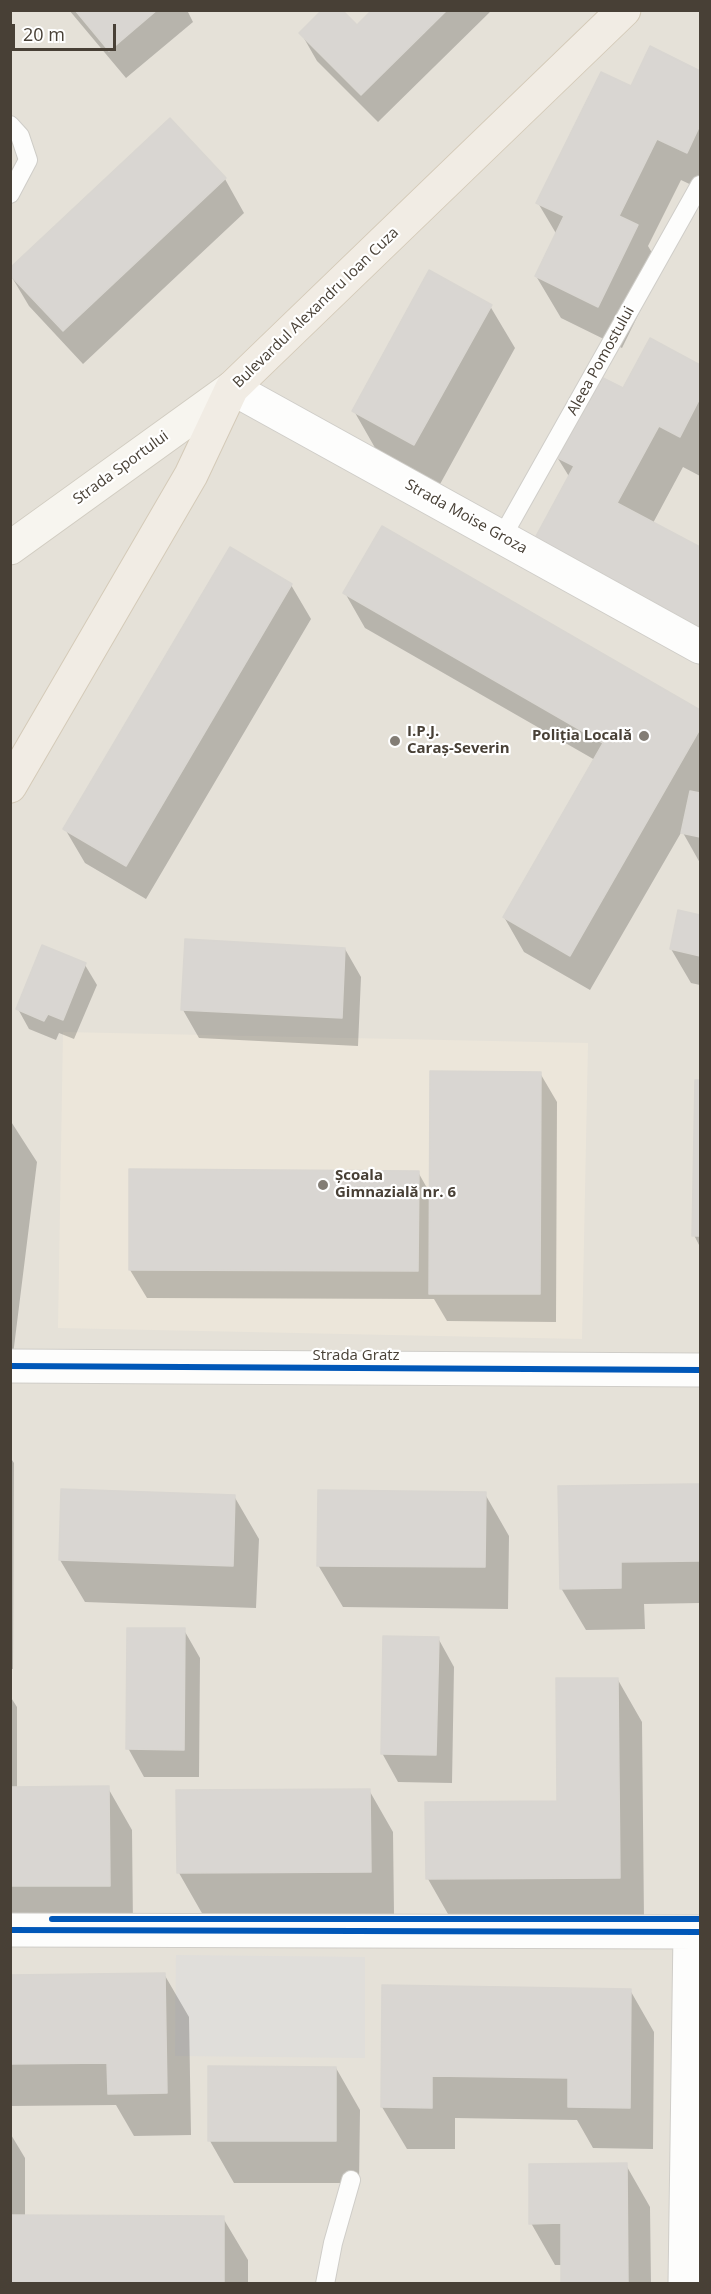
<!DOCTYPE html>
<meta charset="utf-8">
<style>
body{margin:0}
#map{position:relative;width:711px;height:2294px;overflow:hidden;background:#f1efeb;font-family:"Open Sans",sans-serif}
canvas{display:block}
.frame{position:absolute;inset:0;border:12px solid #484036;pointer-events:none}
.scale{position:absolute;left:12px;top:24px;width:104px;height:27px;box-sizing:border-box;border:3px solid #484036;border-top:0;padding-left:8px;font-size:18px;line-height:21px;white-space:nowrap;color:#484036;-webkit-text-stroke:4px #fff;paint-order:stroke}
</style>
<div id="map">
<canvas width="711" height="2294"></canvas>
<div class="frame"></div>
<div class="scale">20 m</div>
</div>
<script>
const g = document.querySelector('canvas').getContext('2d');
g.lineJoin = 'round';
function fillPath(path, color) { g.fillStyle = color; g.fill(path, 'evenodd'); }
function trace(path, color, width, dash) { g.strokeStyle = color; g.lineWidth = width; g.lineCap = dash ? 'butt' : 'round'; g.setLineDash(dash || []); g.stroke(path); }
function drawText(font, color, halo, rows, align = 'center') {
  g.font = font + ' "Open Sans",sans-serif'; g.lineWidth = 4.5; g.setLineDash([]); g.textBaseline = 'middle'; g.strokeStyle = halo; g.fillStyle = color; for (const [text, x, y, turn = 0] of rows) {
    g.save(); g.translate(x, y); g.rotate((+turn || 0) * Math.PI / 180); g.textAlign = isNaN(turn) ? turn : align; if (halo) g.strokeText(text, 0, 0); g.fillText(text, 0, 0); g.restore();
  }
}
const residential = new Path2D(`
 M11,11H700V2283H11Z`);
const education = new Path2D(`
 M63,1032L588,1043L582,1339L58,1328Z`);
const parking = new Path2D(`
 M176,1955L365,1957V2058L175,2056Z`);
const shadow = new Path2D(`
 M69,10H187L193,22L126,78Z
 M374,10H492L378,122L317,61L301,33L357,27Z
 M651,48L700,72V189L681,180L648,246L661,268L622,348L561,318L536,276L557,235L538,203L631,88Z
 M225,179L244,213L83,364L29,306L10,274Z
 M490,306L515,348L439,486L378,453L354,411Z
 M651,340L700,367V476L683,467L653,523L700,549V655L561,580L570,478L557,457L623,390Z
 M382,528L700,711V863L682,831L590,990L524,952L504,917L595,760L365,628L345,593Z
 M291,585L311,619L146,899L85,863L65,829Z
 M679,912L700,916V985L691,983L671,949Z
 M345,949L361,977L358,1046L199,1038L183,1010Z
 M85,965L97,985L74,1039L59,1033L56,1040L29,1029L18,1009Z
 M540,1073L557,1102L556,1322L447,1321L434,1299L147,1298L130,1270L418,1172L431,1195Z
 M697,1082H700V1247L694,1235Z
 M10,1120L37,1162L10,1379Z
 M10,1457L14,1463L13,1669H10Z
 M700,1485V1603L644,1604L645,1629L586,1630L561,1588L559,1487Z
 M485,1494L509,1536L508,1609L343,1607L318,1565Z
 M234,1496L259,1539L256,1608L85,1602L60,1560Z
 M184,1630L200,1658L199,1777H144L128,1748Z
 M438,1638L454,1667L452,1783L398,1782L382,1753Z
 M618,1680L642,1722L644,1920L452,1921L428,1879L558,1803Z
 M10,1696L17,1707V1788H108L132,1830L133,1927L10,1928Z
 M369,1790L393,1832L394,1914L203,1915L179,1873Z
 M164,1974L189,2017L191,2135L134,2136L116,2105L10,2106V1976Z
 M384,1986L630,1990L654,2032L653,2149L593,2148L577,2120L455,2118V2149H407L382,2107Z
 M336,2068L360,2110L359,2183H234L210,2141Z
 M10,2133L25,2158V2217L223,2218L248,2260V2284H10Z
 M626,2165L650,2207L651,2284H563V2265H555L531,2223Z`);
const building = new Path2D(`
 M75,10H157L109,51Z
 M322,10H342L357,25L372,10H447L361,95L299,33Z
 M650,46L700,71V125L687,153L657,139L619,216L638,225L598,307L535,276L564,216L536,203L601,72L631,86Z
 M170,118L226,178L63,331L10,275V268Z
 M429,270L492,305L414,445L352,411Z
 M650,338L700,365V398L680,437L659,426L617,503L700,547V627L535,538L574,466L556,457L599,376L623,388Z
 M382,526L700,710V729L570,956L503,917L603,743L343,593Z
 M230,547L292,584L126,866L63,829Z
 M690,791L700,793V837L681,833Z
 M678,910L700,915V956L670,949Z
 M185,939L345,948L342,1018L181,1010Z
 M42,945L86,963L63,1020L48,1014L44,1021L16,1009Z
 M430,1071L541,1072L540,1294H429Z
 M695,1080H700V1236H692Z
 M129,1169L419,1171L418,1271L129,1270Z
 M691,1484H700V1561L621,1562V1588L560,1589L558,1486Z
 M61,1489L235,1495L233,1566L59,1560Z
 M318,1490L486,1492L485,1567L317,1566Z
 M127,1628H185L184,1750L126,1749Z
 M383,1636L439,1637L436,1755L381,1754Z
 M556,1678H618L620,1878L426,1879L425,1802L557,1801Z
 M109,1786L110,1886H10V1787Z
 M370,1789L371,1872L177,1873L176,1790Z
 M165,1973L167,2093L108,2094L107,2063L10,2064V1975Z
 M382,1985L631,1989L630,2108L568,2107V2078L432,2076V2108L381,2107Z
 M208,2066L336,2067V2141H208Z
 M627,2163L628,2284H561V2223L529,2224V2164Z
 M10,2215L224,2216V2284H10Z`);
const lane = new Path2D(`
 M10,125L20,136L28,160L10,194
 M502,537L700,185
 M325,2284L333,2243L351,2180`);
const street = new Path2D(`
 M232,388L700,647
 M10,1366L700,1370
 M10,1930L700,1932
 M685,2284L690,1932`);
const secondary = new Path2D(`
 M10,548L232,388`);
const primary = new Path2D(`
 M10,786L191,475L232,388L624,10`);
const cycleway = new Path2D(`
 M10,1366L700,1370
 M52,1919H700
 M10,1930L700,1932`);
const markers = [
 [644,736,6,"#837d75"],
 [395,741,6,"#837d75"],
 [323,1185,6,"#837d75"]
];
const streetNames = [
 ["Bulevardul Alexandru Ioan Cuza",316,308,-44],
 ["Aleea Pomostului",601,361,-61],
 ["Strada Sportului",121,468,-36],
 ["Strada Moise Groza",466,517,29],
 ["Strada Gratz",356,1356]
];
const poiNames = [
 ["I.P.J.",407,732],
 ["Caraș-Severin",407,749],
 ["Poliția Locală",632,736,"right"],
 ["Școala",335,1176],
 ["Gimnazială nr. 6",335,1193]
];
fillPath(residential, '#e5e1d8');
fillPath(education, '#ece6da');
fillPath(parking, '#e0deda');
fillPath(shadow, '#0003');
fillPath(building, '#d9d6d2');
trace(building, '#d9d6d1', 1.5);
trace(lane, '#cfcdc8', 20);
trace(street, '#cfcdc8', 35);
trace(secondary, '#d1ccc1', 35);
trace(primary, '#d4cab8', 35);
trace(lane, '#fdfdfc', 18);
trace(street, '#fdfdfc', 33);
trace(secondary, '#f7f5ef', 33);
trace(primary, '#f1ece4', 33);
trace(cycleway, '#0057b8', 6);
for (const [x, y, r, color] of markers) { const dot = new Path2D(); dot.arc(x, y, r, 0, 2 * Math.PI); g.fillStyle = color; g.fill(dot); trace(dot, '#fff', 2); }
drawText('15px', '#484036', '#fff', streetNames);
drawText('bold 15px', '#484036', '#fff', poiNames, 'left');
</script>
